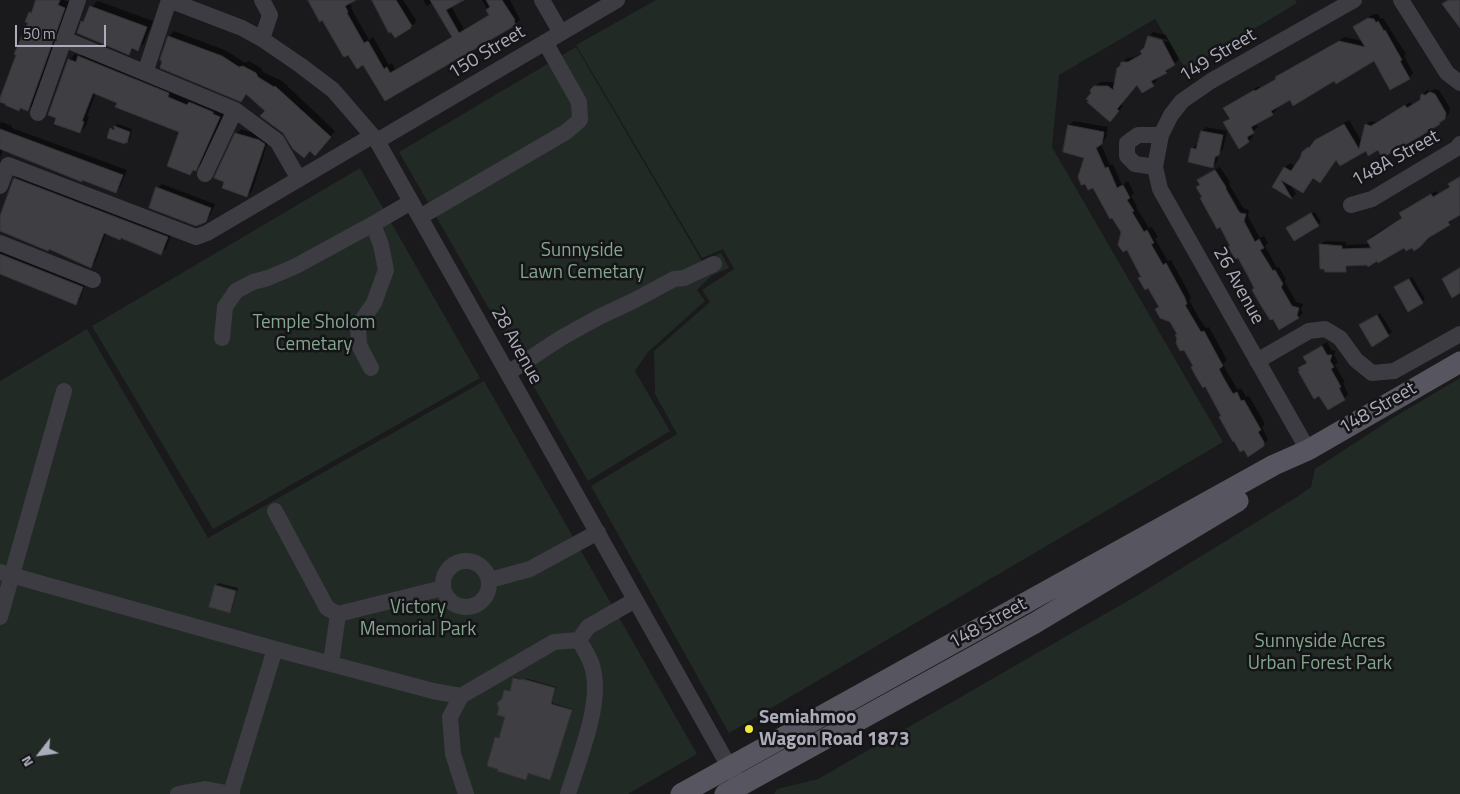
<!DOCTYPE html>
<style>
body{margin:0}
#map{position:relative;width:1460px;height:794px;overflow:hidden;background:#1a191c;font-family:"Titillium Web",sans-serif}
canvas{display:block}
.north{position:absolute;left:15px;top:729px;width:50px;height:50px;-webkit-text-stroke:4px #151417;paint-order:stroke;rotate:240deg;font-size:14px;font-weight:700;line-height:20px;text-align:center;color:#acacbb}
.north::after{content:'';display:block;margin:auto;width:18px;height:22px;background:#acacbb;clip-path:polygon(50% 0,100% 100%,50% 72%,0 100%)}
.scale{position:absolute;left:15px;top:25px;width:91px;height:22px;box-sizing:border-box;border:2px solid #acacbb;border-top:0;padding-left:6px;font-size:15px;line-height:18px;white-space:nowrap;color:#acacbb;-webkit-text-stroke:4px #151417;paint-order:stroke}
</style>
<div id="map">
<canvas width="1460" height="794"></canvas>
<div class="north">N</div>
<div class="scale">50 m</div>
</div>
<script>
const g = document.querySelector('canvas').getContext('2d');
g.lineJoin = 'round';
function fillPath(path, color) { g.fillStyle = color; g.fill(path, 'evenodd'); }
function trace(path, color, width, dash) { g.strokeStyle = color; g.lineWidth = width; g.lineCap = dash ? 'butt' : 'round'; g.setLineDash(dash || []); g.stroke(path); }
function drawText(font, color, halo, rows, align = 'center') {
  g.font = font + ' "Titillium Web",sans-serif'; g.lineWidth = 5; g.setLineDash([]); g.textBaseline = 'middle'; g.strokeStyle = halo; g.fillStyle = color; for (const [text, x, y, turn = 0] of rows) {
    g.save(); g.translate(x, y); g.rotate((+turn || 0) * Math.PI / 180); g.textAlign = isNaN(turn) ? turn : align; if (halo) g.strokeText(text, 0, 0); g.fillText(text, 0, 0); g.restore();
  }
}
const green = new Path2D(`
 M656,0H1295L1297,3L1186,70L1155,19L1059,75L1052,147L1223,442L729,733L591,486L677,434L655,394L654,351L710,302L702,290L734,269L723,249L702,258L576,45Z
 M576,47L702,261L721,253L729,268L711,276L697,290L705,301L647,353L635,371L670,431L588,481L399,152Z
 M360,168L480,378L213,529L92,326Z
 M87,329L208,538L484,381L697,754L628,794H0V381Z
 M1460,378V794H774L777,789L818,779L1138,595L1297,497L1311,487L1315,469L1396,416Z`);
const shadow = new Path2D(`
 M36,0H64L69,2L34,104L28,109L22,107L19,109L30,22L27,21Z
 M309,0H351L349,2L352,7L351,8L369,40L373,37L389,65L392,63L395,69L452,36L433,2L427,6L423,0H461L451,6L464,29L490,14L482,0H510L520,20L515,24L386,99L363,63L349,54Z
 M372,0H403L416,20L415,23L410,27L395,36L392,30L390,31Z
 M98,1L153,21L144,43L138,49L134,48L129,54L82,22L86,18L91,7Z
 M1374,14H1378L1381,19L1383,18L1406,54L1404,56L1413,73L1409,78L1374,59L1276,107L1277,109L1272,114L1255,123L1258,127L1251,133L1253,137L1249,141L1225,123L1230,117L1225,108L1229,104L1259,86L1260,88L1277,78L1281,73L1345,37L1363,41L1355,27L1359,22Z
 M174,31L227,51L245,63L249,61L261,68L263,72L282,81L335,131L320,149L284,132L267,111L247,93L241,100L169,36Z
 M1153,32L1166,35L1179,59L1166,72L1156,77L1157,80L1153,85L1138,84L1120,103L1123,106L1114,116L1092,93V90L1100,82H1113L1115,84L1122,63L1127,58L1134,57L1143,53L1150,36V38L1167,42L1168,40L1150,35Z
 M85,51L225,112L201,164L195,169L190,174L180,131L96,93L87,116H89L86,126L80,132L69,60L75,54L80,56Z
 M1435,89L1439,90L1450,108L1449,114L1439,123L1378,148L1366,150L1337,159L1320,182L1314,177L1303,192L1290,184L1296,194L1292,198L1274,187L1285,167L1290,163L1296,167L1308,148L1321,136L1349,120L1362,142L1366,125L1370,121L1376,122L1410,102L1412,105L1422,99L1423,94L1427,90L1431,91Z
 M1074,121L1108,127L1106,138L1101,144L1110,165L1113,164L1122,185L1128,181L1134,193L1131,196L1137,206L1136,207L1149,228L1152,227L1158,237L1155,239L1168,261L1171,260L1189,293L1191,298L1189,300L1199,318L1206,328L1209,327L1227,360L1223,364L1227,372L1238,390L1241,388L1246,397L1249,396L1265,424L1262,427L1268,440L1263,445L1223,416L1171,321L1157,309L1160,306L1142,276L1086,157L1069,125Z
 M2,122L12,126V128L127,170L120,187L116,192L47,168L3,149L0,158V123Z
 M118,124L132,129L130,139L127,142L111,129Z
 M1206,127L1227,131L1223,149L1219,153L1217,162L1213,166L1192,149L1197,144H1198L1202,131Z
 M241,129L264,136L269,139L252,191L247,196L236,134Z
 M1220,167L1230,182L1229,184L1242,206L1245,209L1249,210L1248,216L1250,220L1260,238L1264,236L1268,243L1265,246L1277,268L1279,267L1286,279L1285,282L1296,302L1303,304L1301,310L1303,313L1299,317L1279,328L1203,197L1198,180L1203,176Z
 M19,174L172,232L166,249L161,253L121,237L106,233L95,262L90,267L50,248L48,250L0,230V220L15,179Z
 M1460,176V214L1453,218V219L1449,224L1413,246H1405L1367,264H1350L1345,271L1320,245L1325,241L1346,242V245L1370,244L1368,241L1372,236L1403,217L1400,213L1405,209L1436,191L1438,194L1451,186L1450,184Z
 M162,184L215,204L210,216L205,221L157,188Z
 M1315,212L1321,222L1318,225H1291Z
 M0,247L86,282L80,299L75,303L0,273Z
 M1412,277L1425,299L1422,302L1395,287Z
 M1380,313L1392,332L1372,345L1364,323Z
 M1327,342L1331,350L1336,351L1334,355L1338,362L1335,365L1345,382L1343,383L1348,394L1344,399L1300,368L1307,362L1305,357L1309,353Z
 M219,583L238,588L232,609L229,612L216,585Z
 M515,677L524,680L525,678L556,687L552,703L572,709L550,779L528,772L526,779L496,738H501L507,717L503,699L505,690H511Z`);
const building = new Path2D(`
 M36,0H60L58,5L65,8L28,111L20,108L19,111L5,105L6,104L0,102V98L16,55L14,54L28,23L25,22L29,12L31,13Z
 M308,0H356L345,6L348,12L347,13L364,43L368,41L384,69L387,67L390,73L452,37L430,0H464L446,10L459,33L489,15L486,10L490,7L486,0H502L515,20L514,21L516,25L385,101L363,65L357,69L348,55L345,57L343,56L325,25L322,20L320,22Z
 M372,0H396L412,26L410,27L411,28L395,38L391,32L389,33Z
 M1449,0H1460V28L1442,4Z
 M90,6L147,27L138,51L132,48L129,55L77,33L81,21L83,22Z
 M1368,18L1374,19L1376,23L1378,21L1384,31L1385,30L1402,60L1400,61L1410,79L1390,90L1374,61L1336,84L1334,81L1293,106L1290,100L1271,111L1273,115L1251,127L1254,133L1247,137L1249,142L1239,149L1223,122L1230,119L1223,108L1254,90L1255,91L1276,79L1275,77L1339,41L1365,47L1353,27Z
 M168,36L222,56L239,67L243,66L256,73L258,77L274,87L275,86L331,137L315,156L310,151L304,158L293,149L283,133L260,116L265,111L246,94L241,102L160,68L162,61L160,60Z
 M1148,36L1162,40L1175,65L1165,71L1167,73L1151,81L1154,86L1142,93L1137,85L1117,109L1119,111L1110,122L1087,102L1089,101L1086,99L1091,93L1090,90L1094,86H1108L1113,90L1117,68L1120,66L1121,62H1128L1142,54L1140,51L1144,48Z
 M78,56L169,93L168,97L187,105L189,102L213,112V114L220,117L196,171L193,170L190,175L167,166L179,132L115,107L117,103L93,93L82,121L84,122L80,133L54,124L56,118L48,115L68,59L76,62Z
 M1430,92L1435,94L1446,113L1445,119L1439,123L1440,124L1419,137L1382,158L1378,150L1368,156L1366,151L1340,166L1336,160L1320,183L1313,178L1303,193L1281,180L1292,199L1272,187L1284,167L1291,171L1300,158L1302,152L1308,147L1309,148L1315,140L1344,124L1359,149L1365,124L1371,126L1405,105L1407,108L1420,100L1421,94L1425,95Z
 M1068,125L1104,132L1102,144L1096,148L1105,168L1108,167L1117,188L1123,185L1130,198L1127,200L1134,211L1132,212L1144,232L1147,230L1154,243L1151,244L1163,265L1166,263L1185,298L1187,304L1185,305L1195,322L1201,332L1204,331L1223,366L1219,369L1223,377L1233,394L1237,392L1241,401L1244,400L1261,430L1258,432L1264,442V446L1248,457L1244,450L1240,452L1234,441L1233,442L1219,417L1221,416L1205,386L1203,388L1195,375L1191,367L1193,366L1184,350L1180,351L1176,343L1177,338L1175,335L1177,334L1170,322L1160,318L1155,309L1159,307L1148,288L1145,290L1138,278L1141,277L1127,250L1123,252L1118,245L1121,232L1112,218L1110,219L1093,188L1088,190L1085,184L1081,185L1078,177L1084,158L1063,152Z
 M114,126L130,132L127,143L125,142V144L107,138L110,128L114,130Z
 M0,129L123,175L116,193L82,180V182L0,149Z
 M1201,131L1223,135L1219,155L1215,157L1213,168L1188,162L1191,148L1196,149Z
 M235,133L259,140L265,144L247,197L222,188L224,182L214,178Z
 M1215,170L1226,187V189L1238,210L1240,213L1246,214L1244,221L1246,225L1255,242L1259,239L1264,248L1260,250L1273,271L1275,270L1283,284L1281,287L1292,306L1299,308L1297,315L1299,318L1279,330L1273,319L1270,320L1260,304L1252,290L1254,288L1248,276L1238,258L1235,259L1228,247L1230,246L1220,227L1217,229L1200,198L1202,197L1196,187L1200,185L1197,180Z
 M1460,177V215L1448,222L1450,225L1428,238L1420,247L1414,251L1412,248L1406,251L1404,248L1378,263L1377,261L1368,267L1367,265L1346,266V272H1325L1324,269H1320L1319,244L1342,246V249L1371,248L1367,241L1402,218L1399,213L1431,194L1433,197L1450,187L1448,184Z
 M14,178L168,237L161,255L121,238L120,240L104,233L91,268L49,249L48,251L0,231V216Z
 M156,187L211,208L206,222L196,226L149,208Z
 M1311,213L1319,226L1294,241L1286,228Z
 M0,254L83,287L76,305L0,274Z
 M1460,268V293L1452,298L1442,279Z
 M1409,279L1423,303L1408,312L1394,287Z
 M1377,315L1389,336L1372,347L1359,325Z
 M1322,346L1327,355H1332L1330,361L1334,367L1331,369L1341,387L1339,388L1345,400L1328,410L1319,396L1314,399L1298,371H1300L1298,368L1307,363L1303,357Z
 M215,585L236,591L230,613L209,607Z
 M513,678L523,680V679L555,688L551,704L572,710L550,780L528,773L526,780L497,771L498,769L487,766L495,737L499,738L505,717L497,715L499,708L497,703L502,699L504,690L510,691Z`);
const minor = new Path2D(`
 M169,0L242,28L262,39L300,65L333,90L377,141L735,777
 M262,0L270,15L262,39
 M542,0L561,33
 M1401,0L1447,73L1460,83
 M64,39L235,110L277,141L299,179
 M145,73L169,0
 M38,113L78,0
 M377,141L617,0
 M1155,167L1135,164L1127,156V143L1138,135H1161
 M205,174L235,110
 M0,186L8,165L196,237L207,233L372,136
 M1351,205L1372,199L1457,148L1460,144
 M420,217L566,132L580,120L579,102L545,42
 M0,243L93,280
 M222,338L225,307L236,291L253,282L268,278L296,266L373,224
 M1257,361L1309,331L1325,329L1340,338L1356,360L1372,373L1394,371L1460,334
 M371,368L359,345L358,326L374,303L386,270L381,245L373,224L411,202
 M508,373L561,338L599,317L635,300L674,279L684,278L714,264
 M1308,450L1160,189L1155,167L1161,135L1171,115L1182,101L1211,81L1354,0
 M275,511L327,608L338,614
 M443 584a23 23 0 1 1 46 0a23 23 0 1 1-46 0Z
 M0,572L275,649L433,691L461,696
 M490,580L530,569L598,532
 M0,617L64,391
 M331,663L338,614L443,588
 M231,793L275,649
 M178,794L205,789L232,794
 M466,794L453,754L450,717L461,696L554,642L579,640L588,627L635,600
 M568,794C578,761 600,709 594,675C593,662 585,651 579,640`);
const major = new Path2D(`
 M681,794L1274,465L1308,450L1460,362
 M725,794L1035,623L1238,501`);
const markers = [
 [749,729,5,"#f2ea3b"]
];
const streetNames = [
 ["150 Street",487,53,-31],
 ["149 Street",1218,56,-31],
 ["148A Street",1396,159,-29],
 ["26 Avenue",1238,286,61],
 ["28 Avenue",516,346,61],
 ["148 Street",1378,409,-30],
 ["148 Street",988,624,-29]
];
const parkNames = [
 ["Sunnyside",582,251],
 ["Lawn Cemetary",582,273],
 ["Temple Sholom",314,323],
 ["Cemetary",314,345],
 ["Victory",418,608],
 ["Memorial Park",418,630],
 ["Sunnyside Acres",1320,642],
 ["Urban Forest Park",1320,664]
];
const poiNames = [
 ["Semiahmoo",759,718],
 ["Wagon Road 1873",759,740]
];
fillPath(green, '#212a25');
fillPath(shadow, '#0007');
fillPath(building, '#3f3e43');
trace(building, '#353338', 1);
trace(minor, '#3d3c43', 16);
trace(major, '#575660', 21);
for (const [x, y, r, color] of markers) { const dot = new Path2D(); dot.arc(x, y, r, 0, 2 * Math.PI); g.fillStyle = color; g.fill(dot); trace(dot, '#151417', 2); }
drawText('19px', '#acacbb', '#151417', streetNames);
drawText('19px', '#83a68f', '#151417', parkNames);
drawText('bold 19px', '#acacbb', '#151417', poiNames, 'left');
</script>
